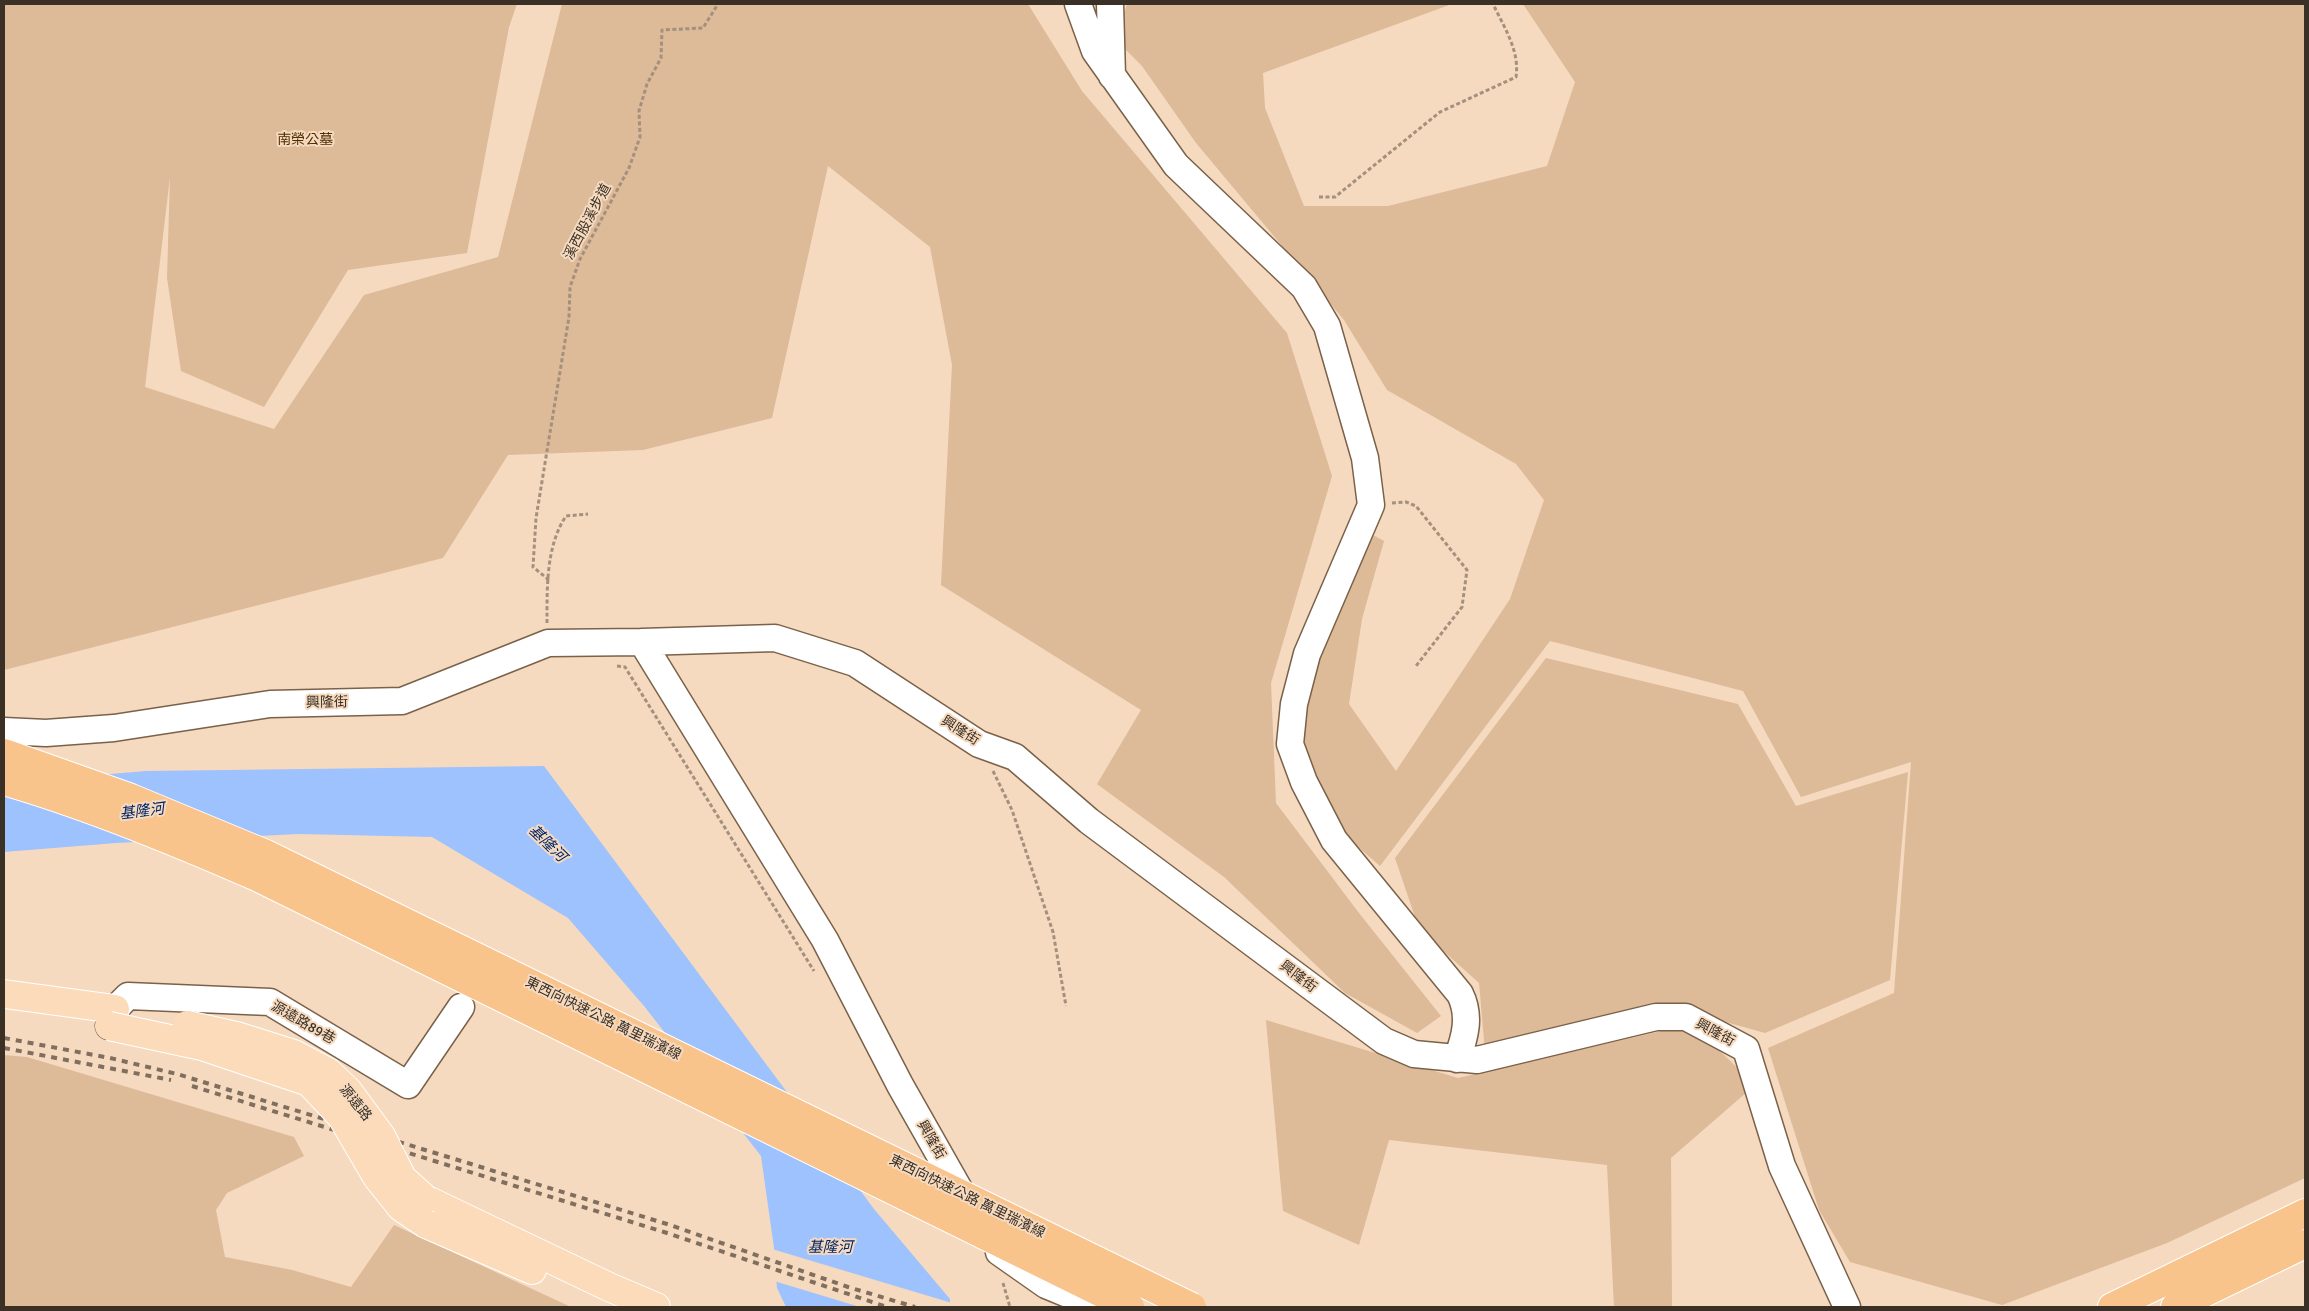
<!DOCTYPE html>
<meta charset="utf-8">
<style>
body{margin:0}
#map{position:relative;width:2309px;height:1311px;overflow:hidden;background:#f5dabf;font-family:Signika,sans-serif}
canvas{display:block}
.frame{position:absolute;inset:0;border:5px solid #3b3026;pointer-events:none}
</style>
<div id="map">
<canvas width="2309" height="1311"></canvas>
<div class="frame"></div>
</div>
<script>
const g = document.querySelector('canvas').getContext('2d');
g.lineJoin = 'round';
function fillPath(path, color) { g.fillStyle = color; g.fill(path, 'evenodd'); }
function trace(path, color, width, dash) { g.strokeStyle = color; g.lineWidth = width; g.lineCap = dash ? 'butt' : 'round'; g.setLineDash(dash || []); g.stroke(path); }
function drawText(font, color, halo, rows, align = 'center') {
  g.font = font + ' Signika,"Noto Sans TC",sans-serif'; g.lineWidth = 4; g.setLineDash([]); g.textBaseline = 'middle'; g.strokeStyle = halo; g.fillStyle = color; for (const [text, x, y, turn = 0] of rows) {
    g.save(); g.translate(x, y); g.rotate((+turn || 0) * Math.PI / 180); g.textAlign = isNaN(turn) ? turn : align; if (halo) g.strokeText(text, 0, 0); g.fillText(text, 0, 0); g.restore();
  }
}
const green = new Path2D(`
 M4,4H517L509,27L467,253L348,270L264,407L181,371L167,278L170,177L145,387L274,429L364,295L498,257L562,4H1028L1082,91L1287,333L1332,476L1271,683L1276,803L1359,913L1441,1016L1417,1033L1345,993L1224,877L1097,784L1141,710L941,585L952,365L930,247L828,166L772,418L643,450L508,455L443,558L4,670Z
 M1127,4H1452L1263,73L1265,108L1304,206H1388L1547,166L1575,82L1523,4H2305V1178L2167,1243L2002,1305L1850,1262L1819,1210L1768,1048L1894,993L1911,762L1801,797L1743,691L1550,641L1380,866L1349,839L1314,780L1299,721L1313,675L1373,535L1384,541L1362,619L1349,704L1396,771L1510,599L1544,500L1516,464L1387,390L1344,320L1196,143L1142,66L1116,40Z
 M1546,658L1738,704L1796,806L1908,772L1890,980L1765,1033L1665,1005L1485,1052L1479,983L1419,929L1395,858Z
 M1266,1020L1458,1078L1692,1024L1755,1085L1671,1158L1672,1307H1614L1607,1165L1389,1140L1359,1245L1283,1211Z
 M4,1055L27,1057L294,1137L304,1156L227,1193L216,1210L225,1257L292,1270L351,1287L394,1225L571,1307H4Z`);
const water = new Path2D(`
 M544,766L874,1209L950,1299V1307H786L777,1288L774,1248L761,1156L644,1006L568,918L432,837L299,834L116,843L4,852V783L146,771Z`);
const pier = new Path2D(`
 M772,1249L952,1303V1307H860L774,1281Z`);
const path = new Path2D(`
 M1319,197H1335L1440,112L1516,77C1520,51 1504,27 1493,4
 M1392,503L1406,502L1416,506L1467,570L1462,607L1416,666
 M549,580L533,567L536,518L569,317L570,287L580,259L629,168L640,137L639,111L647,84L661,58L662,30L703,28L718,4
 M547,623C547,587 546,546 566,516L588,514
 M617,666L625,667L814,971
 M993,771L1012,810L1053,932L1066,1006
 M1003,1283L1010,1307`);
const minor = new Path2D(`
 M1078,4L1095,51L1176,165L1304,287L1327,326L1365,458L1371,505L1307,654L1294,704L1290,744L1304,782L1334,840L1460,994C1471,1016 1465,1037 1457,1059
 M1110,4L1112,76
 M642,642L775,638L855,663L979,744L1015,757L1089,821L1384,1041L1414,1054L1477,1060L1656,1017H1686L1746,1049L1782,1166L1847,1307
 M4,731L46,733L114,728L270,704L402,701L548,643L642,642L825,940L900,1085L968,1205
 M109,1026L115,1009L128,996L270,1002L408,1085L461,1007
 M999,1252L1046,1285L1099,1307`);
const major = new Path2D(`
 M4,994L115,1009
 M425,1199L609,1287L656,1307
 M426,1224L532,1270`);
const highway = new Path2D(`
 M2112,1307L2305,1213
 M2175,1307L2305,1244`);
const rail = new Path2D(`
 M4,1038L110,1058L177,1074L667,1224L848,1287L915,1307
 M4,1048L171,1080
 M192,1086L664,1232L887,1307`);
const majorBridge = new Path2D(`
 M187,1025L240,1037L294,1054L328,1072L348,1091L381,1136L402,1178L425,1199
 M109,1026L202,1046L309,1082L342,1117L377,1177L401,1207L426,1224`);
const highwayBridge = new Path2D(`
 M4,753L131,798L266,854L1192,1307
 M4,781C90,806 175,841 257,877L1130,1307`);
const parkNames = [
 ["南榮公墓",305,140]
];
const streetNames = [
 ["溪西股溪步道",588,222,-62],
 ["興隆街",327,703,-1],
 ["興隆街",960,731,32],
 ["興隆街",1298,977,37],
 ["東西向快速公路 萬里瑞濱線",603,1019,26],
 ["源遠路89巷",303,1023,30],
 ["興隆街",1715,1033,28],
 ["源遠路",355,1103,51],
 ["興隆街",931,1140,60],
 ["東西向快速公路 萬里瑞濱線",967,1197,26]
];
const waterNames = [
 ["基隆河",142,812,-7],
 ["基隆河",547,844,44],
 ["基隆河",830,1248]
];
fillPath(green, '#ddba98');
fillPath(water, '#9ec2fd');
fillPath(pier, '#f5dabf');
trace(minor, '#7a6149', 29);
trace(major, '#fff', 30);
trace(highway, '#fff', 30);
trace(path, '#a4907d', 3, [4, 2.5]);
trace(minor, '#fff', 26);
trace(major, '#fbdbba', 28);
trace(highway, '#f9c38c', 28);
trace(rail, '#806f5f', 4, [6, 6]);
trace(majorBridge, '#fff', 30, []);
trace(highwayBridge, '#fff', 30, []);
trace(majorBridge, '#fbdbba', 28);
trace(highwayBridge, '#f9c38c', 28);
drawText('14px', '#4f2d00', '#f5dabf', parkNames);
drawText('14px', '#3b3026', '#f5dabf', streetNames);
drawText('italic 15px', '#002567', '#f5dabf', waterNames);
</script>
